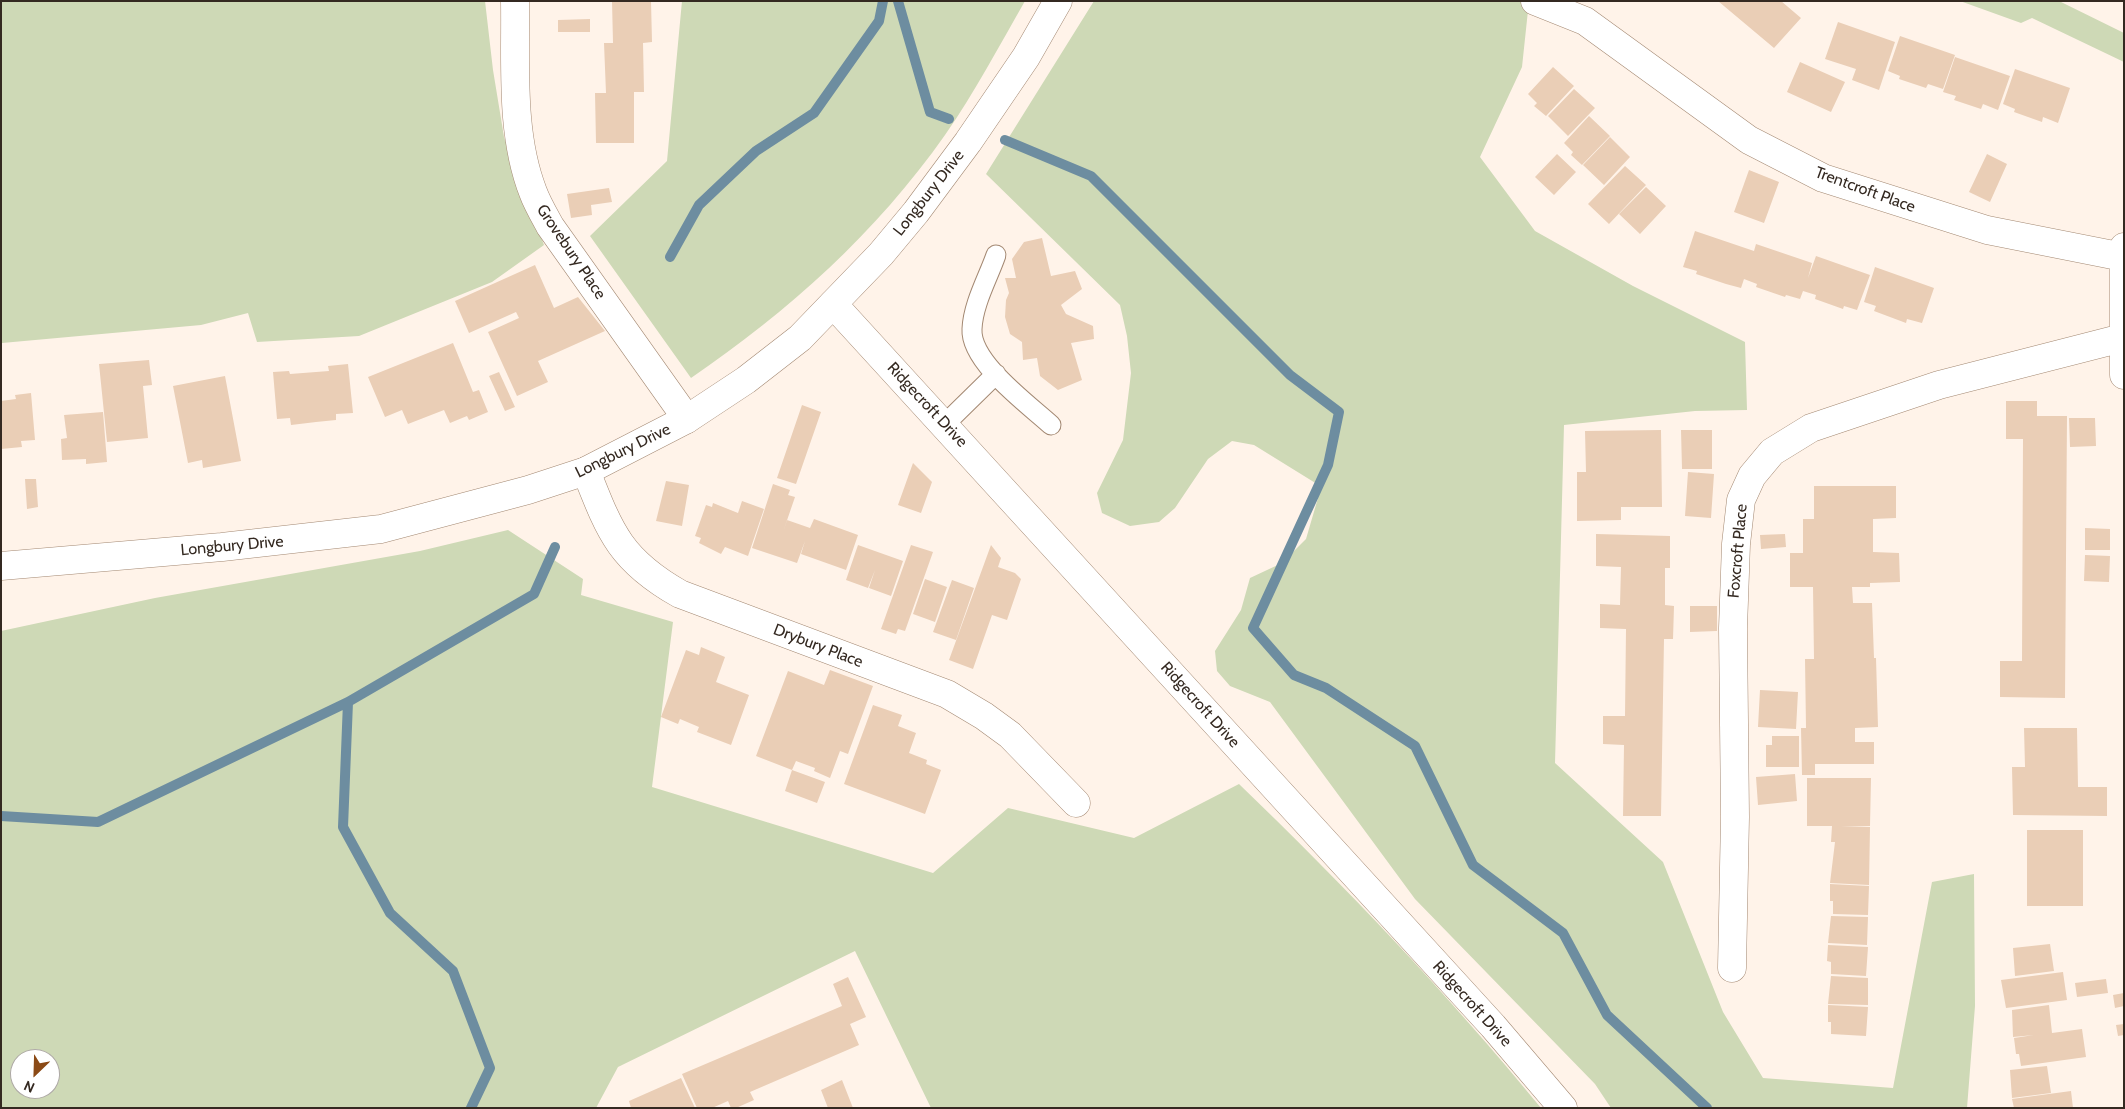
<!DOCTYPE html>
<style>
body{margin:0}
#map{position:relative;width:2125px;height:1109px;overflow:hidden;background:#fff3e9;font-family:Cabin,sans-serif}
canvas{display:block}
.frame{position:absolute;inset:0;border:2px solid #342921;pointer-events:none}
.north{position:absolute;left:10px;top:1049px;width:50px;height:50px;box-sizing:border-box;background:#fff;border:1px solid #aea9a6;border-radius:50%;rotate:204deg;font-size:14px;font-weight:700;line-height:20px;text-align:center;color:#342921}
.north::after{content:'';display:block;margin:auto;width:18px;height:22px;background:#8b4a16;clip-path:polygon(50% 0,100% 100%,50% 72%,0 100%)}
</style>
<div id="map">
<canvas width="2125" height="1109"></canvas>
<div class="frame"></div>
<div class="north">N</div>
</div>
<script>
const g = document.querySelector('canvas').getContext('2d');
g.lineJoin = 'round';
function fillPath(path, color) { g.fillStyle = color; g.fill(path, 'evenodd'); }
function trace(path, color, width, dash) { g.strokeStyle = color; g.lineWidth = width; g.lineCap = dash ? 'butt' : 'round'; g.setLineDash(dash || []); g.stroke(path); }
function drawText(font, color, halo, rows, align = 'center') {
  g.font = font + ' Cabin,sans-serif'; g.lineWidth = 4; g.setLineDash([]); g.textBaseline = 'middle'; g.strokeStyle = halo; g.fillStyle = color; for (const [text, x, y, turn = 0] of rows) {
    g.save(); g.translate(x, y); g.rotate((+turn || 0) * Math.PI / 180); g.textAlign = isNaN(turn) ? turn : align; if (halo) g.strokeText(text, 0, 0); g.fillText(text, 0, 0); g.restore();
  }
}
const green = new Path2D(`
 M1,1H485L493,70L504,137L544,245L492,282L359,336L257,342L248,313L201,325L2,343Z
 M682,1H1025C999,46 975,92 945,135C876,233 789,311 691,378L590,236L667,161Z
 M1094,1H1529L1522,67L1480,157L1535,231L1633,286L1745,342L1747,410L1695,411L1564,425L1555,763L1663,862L1723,1012L1763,1078L1893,1088L1932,882L1974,874L1975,1006L1967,1108H1611L1595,1084L1415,899L1270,702L1230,686L1217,671L1215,651L1241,610L1250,578L1282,563L1306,539L1318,498L1317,484L1254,445L1232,441L1208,459L1175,508L1159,522L1130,526L1102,513L1097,493L1123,440L1131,373L1127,336L1120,305L986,174Z
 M1960,1H2059L2124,33V62L2032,18L2021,23Z
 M508,530L583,579L581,595L673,622L652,787L933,873L1008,808L1134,838L1239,784C1345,886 1448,994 1541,1108H931L855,951L618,1067L596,1108H1V631L155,598L420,551ZM20,1059H50V1089H20Z`);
const stream = new Path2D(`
 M898,1L930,112L949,119
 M1005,140L1091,176L1290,375L1339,412L1328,465L1253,628L1294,675L1326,688L1415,746L1473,865L1563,933L1607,1015L1707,1108
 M670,257L699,205L756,151L814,113L879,21L883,1
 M348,702L343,827L390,913L453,971L490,1068L471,1108
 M1,816L98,822L348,702L534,594L555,547`);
const building = new Path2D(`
 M612,1H651L652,42L643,43L644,92H634V143H596L595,93H606L604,43H613Z
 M1718,1H1781L1801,18L1774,48Z
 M590,19V32H558V20Z
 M1838,22L1895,42L1879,90L1852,80L1856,69L1825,59Z
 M1900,36L1955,55L1943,89L1928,84L1926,88L1899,79L1900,76L1888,71Z
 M1955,57L2010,76L1998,110L1983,104L1981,109L1954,100L1956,96L1943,92Z
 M1800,62L1845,82L1831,112L1787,92Z
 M1553,67L1574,86L1546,116L1534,106L1537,103L1528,94Z
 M2015,69L2070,88L2058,123L2043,117L2042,122L2014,112L2015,109L2003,104Z
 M1574,89L1595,108L1568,136L1548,116Z
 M1589,116L1610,136L1582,165L1571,155L1573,152L1564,143Z
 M1610,137L1630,157L1604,185L1583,165Z
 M1557,154L1576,172L1554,195L1535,177Z
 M1987,154L2007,164L1990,202L1969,192Z
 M1625,166L1646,185L1609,224L1588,204Z
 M1749,170L1779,182L1764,223L1734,212Z
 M1646,187L1666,206L1640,234L1619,214Z
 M609,188L612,202L591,205L592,215L571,218L567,194Z
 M1695,231L1754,251L1756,244L1812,263L1808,278L1816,256L1870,275L1857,310L1844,306L1843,309L1815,299L1816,295L1803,291L1800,299L1786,295L1785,297L1756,287L1757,284L1744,279L1741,288L1726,284L1696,274L1697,271L1683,267Z
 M1042,238L1051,276L1075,271L1082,289L1061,305L1066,314L1093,326L1094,339L1071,343L1082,380L1058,390L1040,376L1037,358L1023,360L1022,342L1010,334L1005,317L1006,300L1009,293L1005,278H1016L1012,259L1024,242Z
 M535,265L554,308L578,297L605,331L538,361L548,382L517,396L488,332L519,318L516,312L469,333L455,301Z
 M1875,267L1934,288L1922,323L1907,319L1906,323L1874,311L1876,306L1864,302Z
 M453,343L473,392L479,390L488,412L469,420L467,416L450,423L444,410L408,424L402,410L385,417L368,377Z
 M149,360L152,385L143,386L148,438L107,442L99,364Z
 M348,364L353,413L336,414V420L316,422L291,425L290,418L277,419L273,372L289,371L290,374L329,371L328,366Z
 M499,372L515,407L505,411L489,376Z
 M225,376L241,461L203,468L202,460L188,463L173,386Z
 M31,393L35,440L21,441L22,447L1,449V401L16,399L15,395Z
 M2006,401H2037V416H2067L2065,698L2000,697V661H2022L2023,439H2006Z
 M802,405L821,412L796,484L777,478Z
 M103,412L107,462L86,464V459L62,460L61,439L67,438L64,415Z
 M2069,418H2095L2096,446L2070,447Z
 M1661,430L1662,507H1621V520L1577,521V472H1586L1585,431Z
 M1681,430H1712V469H1682Z
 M913,463L932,482L921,513L898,505Z
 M1688,472L1714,474L1711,518L1685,516Z
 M25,479H36L38,507L27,509Z
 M666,481L689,485L682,526L656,521Z
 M773,484L790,490L788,495L795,497L783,532L787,520L810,528L814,519L858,535L846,570L801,554L805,541L797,563L752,548Z
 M1814,486H1896V518L1873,519V552L1899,553L1900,582L1870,583V587H1852L1853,603H1872L1874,658H1876L1878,727L1855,728V742H1874V764H1815V775H1802L1801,728H1806L1805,659H1814L1813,587H1790V553H1803V519H1814Z
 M742,501L764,509L748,556L725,547L721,554L699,543L701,538L695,536L706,505L712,507L713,503L738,513Z
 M2085,528L2110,529V550H2085Z
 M1596,534L1670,536V568H1665V605L1674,606L1673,639H1664L1661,816H1623L1624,745L1603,744V716H1625L1626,629L1600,628V604L1620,605L1621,567L1596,566Z
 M1785,534L1786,547L1761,549L1760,535Z
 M858,545L903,561L891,596L869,588L875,570L868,588L846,580Z
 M911,545L933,552L905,631L898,629L896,634L881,629Z
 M991,545L1001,558L998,567L1015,573L1021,579L1007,620L992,615L973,669L949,660Z
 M2085,555L2110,556L2109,582L2084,581Z
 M925,579L947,587L935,622L913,614Z
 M952,580L974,588L956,640L933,632Z
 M1690,606H1717V631L1690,632Z
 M701,647L725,657L716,682L749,695L731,745L697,732L699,727L680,719L678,724L661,717L686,650L699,655Z
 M830,670L873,686L848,754L840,751L830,778L814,771L815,768L796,761L792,770L756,756L788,671L824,685Z
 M1760,690L1798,692L1796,729L1758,727Z
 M873,705L902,715L898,726L916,733L909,753L927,760L926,764L941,770L925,814L844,784Z
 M2024,728H2077L2078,787H2107V816L2013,815L2012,767H2025Z
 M1772,736H1799V767H1766V745H1772Z
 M792,770L825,782L817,803L785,791Z
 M1795,774L1797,801L1758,805L1756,777Z
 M1807,778H1871L1870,826H1841L1870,827L1869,885L1830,883L1835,842H1831L1832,826H1807Z
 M2027,830H2083V906H2027Z
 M1830,884L1869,886L1868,915L1833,914V901H1830Z
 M1831,916L1868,917L1867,945L1828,943Z
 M2050,944L2054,971L2015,976L2013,948Z
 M1828,945L1868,947L1866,976L1831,974V962L1827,961Z
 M2063,972L2067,1000L2006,1008L2001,980Z
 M1831,976L1868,978V1005L1828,1004Z
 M848,977L866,1017L850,1024L859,1045L750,1092L754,1100L736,1108H731L728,1101L712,1108H697L682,1074L842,1006L833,984Z
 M2106,979L2108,993L2077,997L2075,983Z
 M2124,993V1006L2115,1008L2113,995Z
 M1828,1005L1868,1007L1866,1036L1831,1034V1022H1828Z
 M2049,1005L2052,1033L2082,1029L2086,1057L2021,1066L2019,1054H2016L2014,1038L2034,1035L2013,1037L2012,1010Z
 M2124,1024V1035L2118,1036L2116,1025Z
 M2047,1066L2051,1093L2012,1098L2010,1070Z
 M681,1078L695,1108H631L629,1101Z
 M842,1080L853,1108H828L821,1090Z
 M2071,1091L2073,1108H2014L2012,1099Z`);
const service = new Path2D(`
 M996,255C988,278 973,304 972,329C970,362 1028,404 1051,425
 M945,424L996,374`);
const minor = new Path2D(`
 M515,1C516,63 510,133 533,192C537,203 544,215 550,226L687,419
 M1535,1L1585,21L1749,140L1823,178L1987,230L2123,257
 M2124,247V375
 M833,304L1493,1026L1563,1108
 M586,471C610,532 620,560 680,594L947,694L984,716L1010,735L1076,803
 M1732,968L1735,817L1733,628L1736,544L1741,500L1752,476L1772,452L1811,428L1939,385L2122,338`);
const tertiary = new Path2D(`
 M1,566L222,547L381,529L528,490L586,471L687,419L746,380L800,338L881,254L916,212L968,142L1026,57L1058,1`);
const streetNames = [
 ["Trentcroft Place",1865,190,20],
 ["Longbury Drive",929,193,-52],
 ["Grovebury Place",571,252,56],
 ["Ridgecroft Drive",927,405,47],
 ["Longbury Drive",623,451,-26],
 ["Longbury Drive",232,546,-5],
 ["Foxcroft Place",1738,551,-85],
 ["Drybury Place",818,646,21],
 ["Ridgecroft Drive",1200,705,48],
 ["Ridgecroft Drive",1472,1004,48]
];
fillPath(green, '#ced9b6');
trace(stream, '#6d8da0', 10);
fillPath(building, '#eaceb6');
trace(service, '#a38872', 21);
trace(minor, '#a38872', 29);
trace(tertiary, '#a38872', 29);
trace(service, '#fff', 19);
trace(minor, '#fff', 28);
trace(tertiary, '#fff', 28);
drawText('16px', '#342921', '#fff', streetNames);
</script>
